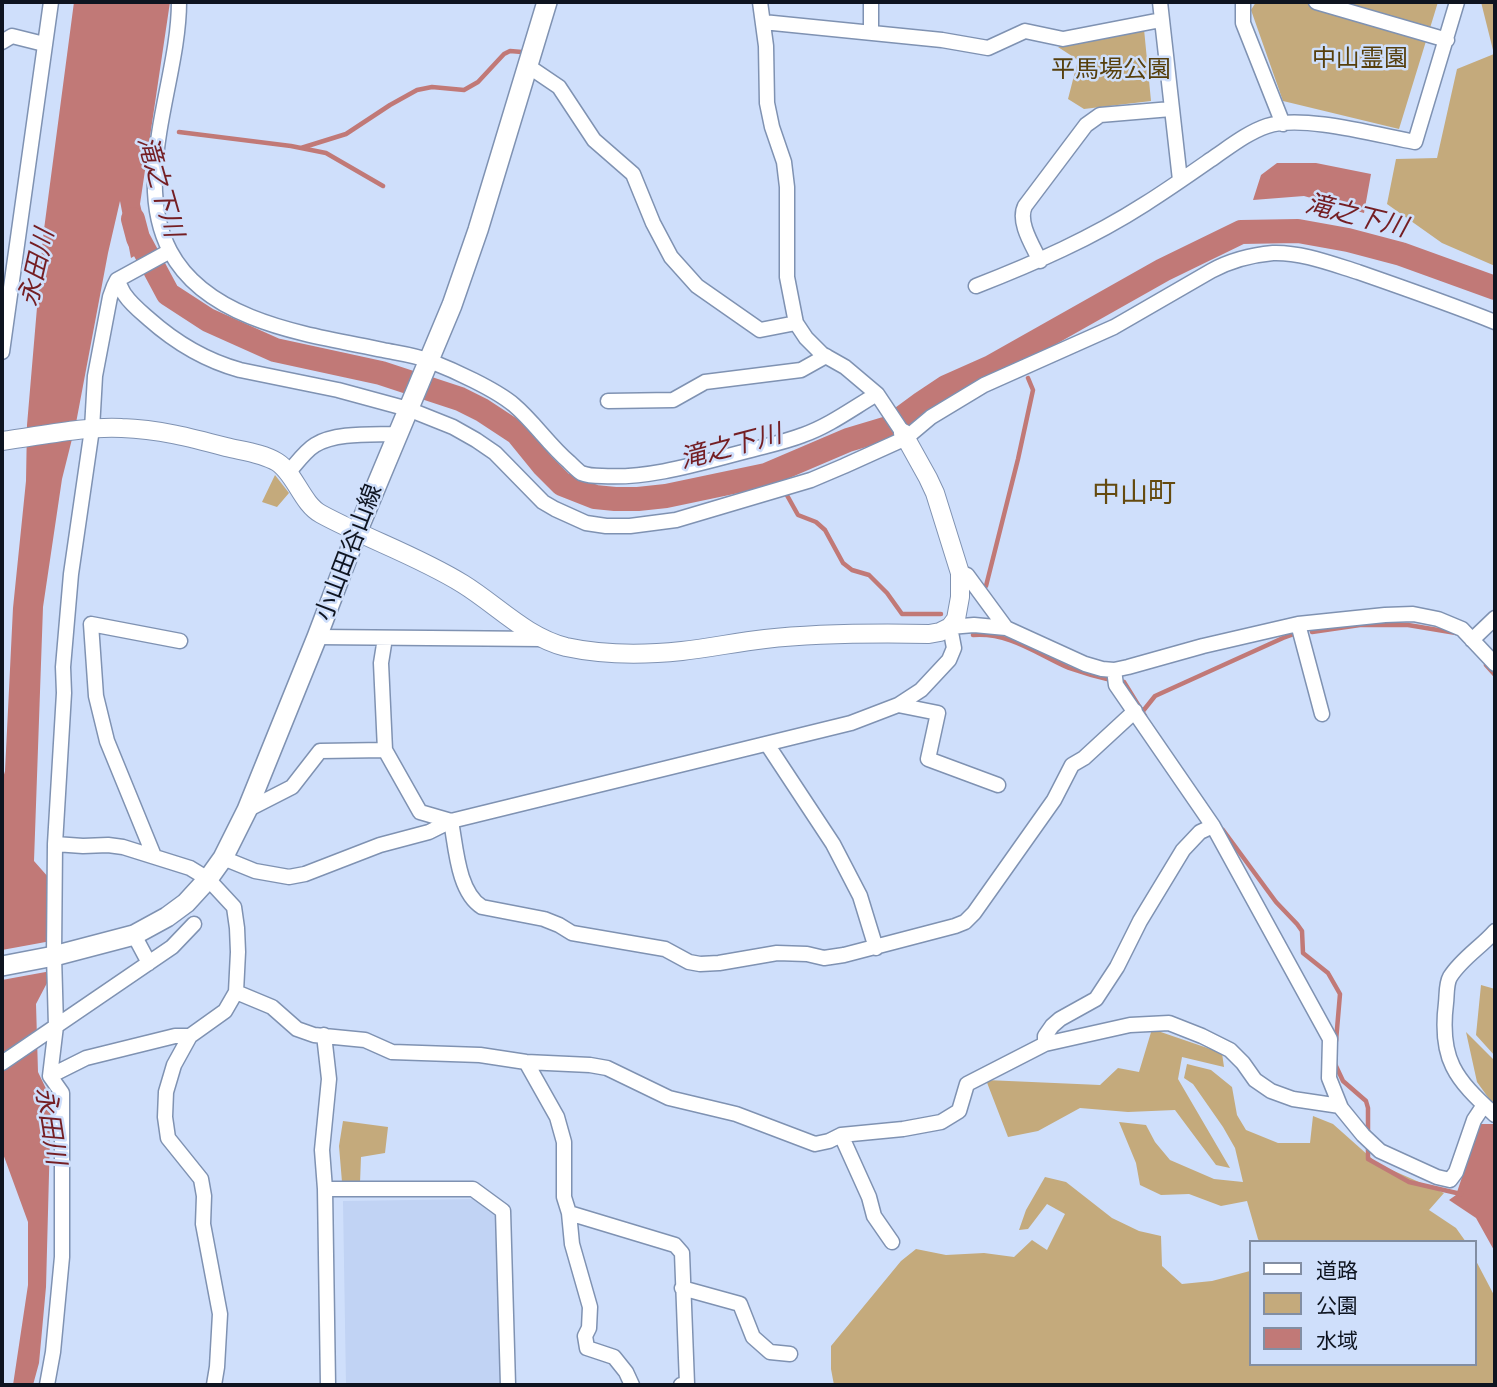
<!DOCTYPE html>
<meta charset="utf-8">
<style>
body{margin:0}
#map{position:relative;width:1497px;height:1387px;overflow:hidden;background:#cfdffb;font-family:"Varela Round","Noto Sans JP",sans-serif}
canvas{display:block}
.frame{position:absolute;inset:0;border:4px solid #0e1420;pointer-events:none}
.legend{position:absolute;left:1249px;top:1240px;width:228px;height:126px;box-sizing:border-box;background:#cfdffb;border:2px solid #828ea3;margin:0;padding:9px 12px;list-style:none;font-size:21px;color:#0e1420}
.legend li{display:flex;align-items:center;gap:14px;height:35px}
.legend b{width:35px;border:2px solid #828ea3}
</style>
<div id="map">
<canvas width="1497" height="1387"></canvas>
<div class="frame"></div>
<ul class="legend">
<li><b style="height:9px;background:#fff"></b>道路</li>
<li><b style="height:19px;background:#c4aa7c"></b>公園</li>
<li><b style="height:19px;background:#c17977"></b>水域</li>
</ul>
</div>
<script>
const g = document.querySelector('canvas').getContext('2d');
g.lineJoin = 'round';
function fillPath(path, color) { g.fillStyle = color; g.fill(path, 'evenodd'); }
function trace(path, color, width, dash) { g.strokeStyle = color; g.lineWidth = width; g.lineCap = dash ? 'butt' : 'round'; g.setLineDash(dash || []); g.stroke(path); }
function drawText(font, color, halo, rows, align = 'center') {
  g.font = font + ' "Varela Round","Noto Sans JP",sans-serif'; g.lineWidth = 5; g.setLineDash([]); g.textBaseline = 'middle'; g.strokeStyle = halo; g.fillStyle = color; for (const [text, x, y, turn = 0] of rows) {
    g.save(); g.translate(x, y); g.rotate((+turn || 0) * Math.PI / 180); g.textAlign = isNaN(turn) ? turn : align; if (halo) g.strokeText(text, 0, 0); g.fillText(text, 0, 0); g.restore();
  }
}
const built = new Path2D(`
 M477,1199L497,1216L502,1385H346L343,1201Z`);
const green = new Path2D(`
 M1256,2H1438L1399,129L1283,101L1251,10Z
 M1481,2H1495V266L1442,243L1387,204L1396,159L1437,158L1457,69L1494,54Z
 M1144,29L1151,101L1084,109L1068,99L1078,60L1058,47Z
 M275,475L289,493L277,507L262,502Z
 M1481,985L1495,989V1056L1476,1035Z
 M1152,1029L1222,1053L1224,1067L1182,1057L1178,1079L1230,1168L1216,1165L1175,1110L1128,1112L1080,1108L1038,1131L1008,1137L986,1080L1100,1085L1118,1068L1139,1072Z
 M1466,1032L1495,1061V1107L1477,1082Z
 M1187,1064L1211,1070L1232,1087L1237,1115L1246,1130L1278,1143H1310L1313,1116L1333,1124L1378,1164L1444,1193L1429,1210L1456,1228L1466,1242H1260L1258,1239L1247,1201L1221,1206L1189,1194L1161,1195L1140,1185L1136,1163L1119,1122L1146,1125L1155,1142L1170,1160L1214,1179L1243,1182L1235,1148L1223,1127L1193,1084L1184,1078Z
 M343,1121L388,1127L385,1153L361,1157L360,1183L342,1182L339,1146Z
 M1045,1177L1066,1182L1112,1218L1139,1231L1161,1236L1162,1266L1182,1284L1212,1281L1250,1271V1364H1474V1257L1495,1297V1385H834L831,1369V1346L901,1261L916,1249L946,1255L984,1253L1014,1257L1032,1240L1047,1250L1065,1214L1047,1204L1028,1229L1019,1230L1026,1210Z`);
const water = new Path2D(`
 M74,2H170L140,204L150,247L131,258L120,201L108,253L76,423L62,479L43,607L34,861L49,878L50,946L47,983L36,1004L38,1072L51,1099L46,1287L39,1363L33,1385H13L28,1285V1222L2,1151V782L5,771L13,608L26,481L27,425L43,237Z
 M1277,163H1316L1371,174L1364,213L1304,196L1253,200L1261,175Z
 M1480,1124H1495V1252L1476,1218L1449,1200L1456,1195Z`);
const pier = new Path2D(`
 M51,941V971L2,980V950Z`);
const stream = new Path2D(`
 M179,132L291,146L326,153L383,186
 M301,148L346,134L390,105L417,90L432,87L464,90L478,82L504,54L510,51L522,52
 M1018,352L1020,356
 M774,472L798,515L816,522L825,530L843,563L852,570L869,575L887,593L902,614H941
 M986,586L1018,459L1033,390L1028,378
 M1312,632L1360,625H1408L1456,633
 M973,635C1009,632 1037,654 1069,668C1083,673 1097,677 1111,680
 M1486,665L1495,675
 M1120,681L1124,682L1145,716
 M1143,711L1155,696L1283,638L1294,634
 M1223,830L1276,902L1297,924L1302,931L1303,953L1328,973L1340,994L1336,1041
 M1335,1064L1343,1081L1366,1101L1368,1108V1133
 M1368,1146V1159L1409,1182L1461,1194`);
const river = new Path2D(`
 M133,219L138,238L168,294L208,320L275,350L381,373L460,399L482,410L517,433L543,465L562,484L595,497L615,499H638L666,496L766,475L848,440L888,428L922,403L946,387L991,367L1163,270L1241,232L1298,231L1348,240L1401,254L1495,288`);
const minor = new Path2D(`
 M179,2C179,81 131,177 170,251C208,323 312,335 383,350C398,353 415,355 430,361C453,370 495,389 514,405C534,422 549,445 569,462C572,465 577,470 581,473C586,475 596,476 602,476C650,479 700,463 747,451C765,446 785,442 803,435C829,426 853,408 877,394
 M760,2L766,46L767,103L772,127L784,162L787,187V277L796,323L806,338L822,354L845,367L877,394L903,433
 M1160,2L1180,180
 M1243,2V23L1283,124
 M1316,2L1447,40
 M763,22L942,40L988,48L1025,31L1063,39L1161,20
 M871,33V2
 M2,42L12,36L44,44
 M528,66L559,87L594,140L633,174L653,223L671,257L697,286L760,330L796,323
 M1040,261C1033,246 1017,222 1025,206L1086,125L1100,115L1171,109
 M117,280C120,285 122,291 125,295C131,304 141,312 149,319C176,343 204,360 240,370L338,390L408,409L453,427L476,440L495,453L543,502L555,509L586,523L606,526H630L676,520L811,480L844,466L906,438L931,417L984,385L1114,327L1211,271C1231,260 1251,255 1273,253C1301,252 1332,264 1358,272C1404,288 1450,304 1495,322
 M976,286C1035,263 1092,238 1145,204C1169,189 1193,172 1216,156C1232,145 1249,132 1267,126C1302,114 1377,135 1415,142L1457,2
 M2,352L51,2
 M608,401L673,400L705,382L801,370L826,356
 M288,473C296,464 305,451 315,445C336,432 373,435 397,434
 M960,573L967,575L1006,628
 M1298,624L1322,714
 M317,637L542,639
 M385,638L381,663L385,750L420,812L451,821C456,848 458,892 482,907L544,919L559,925L572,933L665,949L689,962L700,964L719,963L777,953L807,954L824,958L844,955L955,926L965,922L974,913L1054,800L1072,765L1084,758L1135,711
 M1472,640L1495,618
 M1114,670L1116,685L1213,826L1330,1039L1329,1078L1341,1108L1363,1135L1380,1151L1437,1177L1450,1180L1456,1172L1474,1120L1484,1105
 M898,705L938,713L928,759L998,785
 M767,744L833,844L860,896L876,948
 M247,810L292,787L320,751L385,750
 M55,844L83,846L108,845L123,847L190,868L208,879L234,907L237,928L238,952L236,992L225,1011L190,1036L174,1065L166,1092L165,1117L168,1138L201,1179L204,1196L203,1224L220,1314L217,1367L214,1385
 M154,856L107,741L96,696L91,624L180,641
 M223,858L255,871L289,877L305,874L380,845L429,832L451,821L851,723L898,705L921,690L949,660L954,648L950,627L974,625L1006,628L1085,664L1102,669L1114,670L1128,667L1203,646L1298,624L1385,615L1413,614L1438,619L1462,629L1495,664
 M1495,931C1481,947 1461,959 1450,977C1446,984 1447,995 1446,1003C1439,1059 1455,1079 1495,1115
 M134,935L149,963
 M236,992L272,1007L297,1029L314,1035L365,1040L392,1052L480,1055L526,1062L590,1065L607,1068L669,1098L736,1114L815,1144L829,1141L841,1135L903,1129L941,1122L959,1111L967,1084L1045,1044L1130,1025L1169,1023L1202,1036L1230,1050L1243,1063L1255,1080L1271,1091L1293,1099L1340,1106
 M324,1035L329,1079L322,1150L325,1189L328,1385
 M1045,1044V1036L1052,1026L1060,1019L1096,999L1117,967L1140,921L1183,850L1200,832L1213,826
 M526,1062L557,1117L564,1142V1197L569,1213L675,1245L682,1253L687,1384L681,1385
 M2,1063L172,947L194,924
 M50,1076L86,1058L175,1036H190
 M841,1135L869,1197L874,1216L892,1242
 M325,1189H473L503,1211L508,1385
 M569,1213L572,1244L590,1307L589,1328L585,1336L587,1348L614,1357L626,1372L632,1385
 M682,1288L740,1304L753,1337L770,1352L790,1354
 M47,1385L53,1352L62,1257V1093L50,1076L56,1026L54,956L55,844L64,693L63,667L71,574L92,429L95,376L110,297L114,286L117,280L170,251`);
const tertiary = new Path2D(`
 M2,441C41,436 83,426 122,428C158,429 192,438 226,447C242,451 262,453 277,462C295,473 302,504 321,514C367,539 418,556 463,584C497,605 526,637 566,647C603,655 644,655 682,651C710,648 737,642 765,639C820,633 874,633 929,634L940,632L950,627L956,619L960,597V573L935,493L928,478L903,433`);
const secondary = new Path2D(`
 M2,966L54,956L134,935L167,917L186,903L208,879L223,858L247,810L317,637L357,532L452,305L478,230L547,2`);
const parkNames = [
 ["中山霊園",1360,60],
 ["平馬場公園",1111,71]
];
const streetNames = [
 ["小山田谷山線",350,553,-69]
];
const waterNames = [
 ["滝之下川",159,187,74],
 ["滝之下川",1356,217,14],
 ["永田川",38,268,-77],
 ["滝之下川",731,448,-15],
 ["永田川",49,1126,81]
];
const quarterNames = [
 ["中山町",1134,495]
];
fillPath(built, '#c1d3f4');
fillPath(green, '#c4aa7c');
fillPath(water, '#c17977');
fillPath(pier, '#cfdffb');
trace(stream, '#c17977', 4.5);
trace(river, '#c17977', 24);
trace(minor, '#7f92b2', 17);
trace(tertiary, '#7f92b2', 20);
trace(secondary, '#7f92b2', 22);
trace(minor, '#fff', 14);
trace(tertiary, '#fff', 18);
trace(secondary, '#fff', 19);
drawText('24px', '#563f0c', '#cfdffb', parkNames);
drawText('24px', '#0e1420', '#cfdffb', streetNames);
drawText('italic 26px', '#741e23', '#cfdffb', waterNames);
drawText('28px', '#644a0f', '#cfdffb', quarterNames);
</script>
